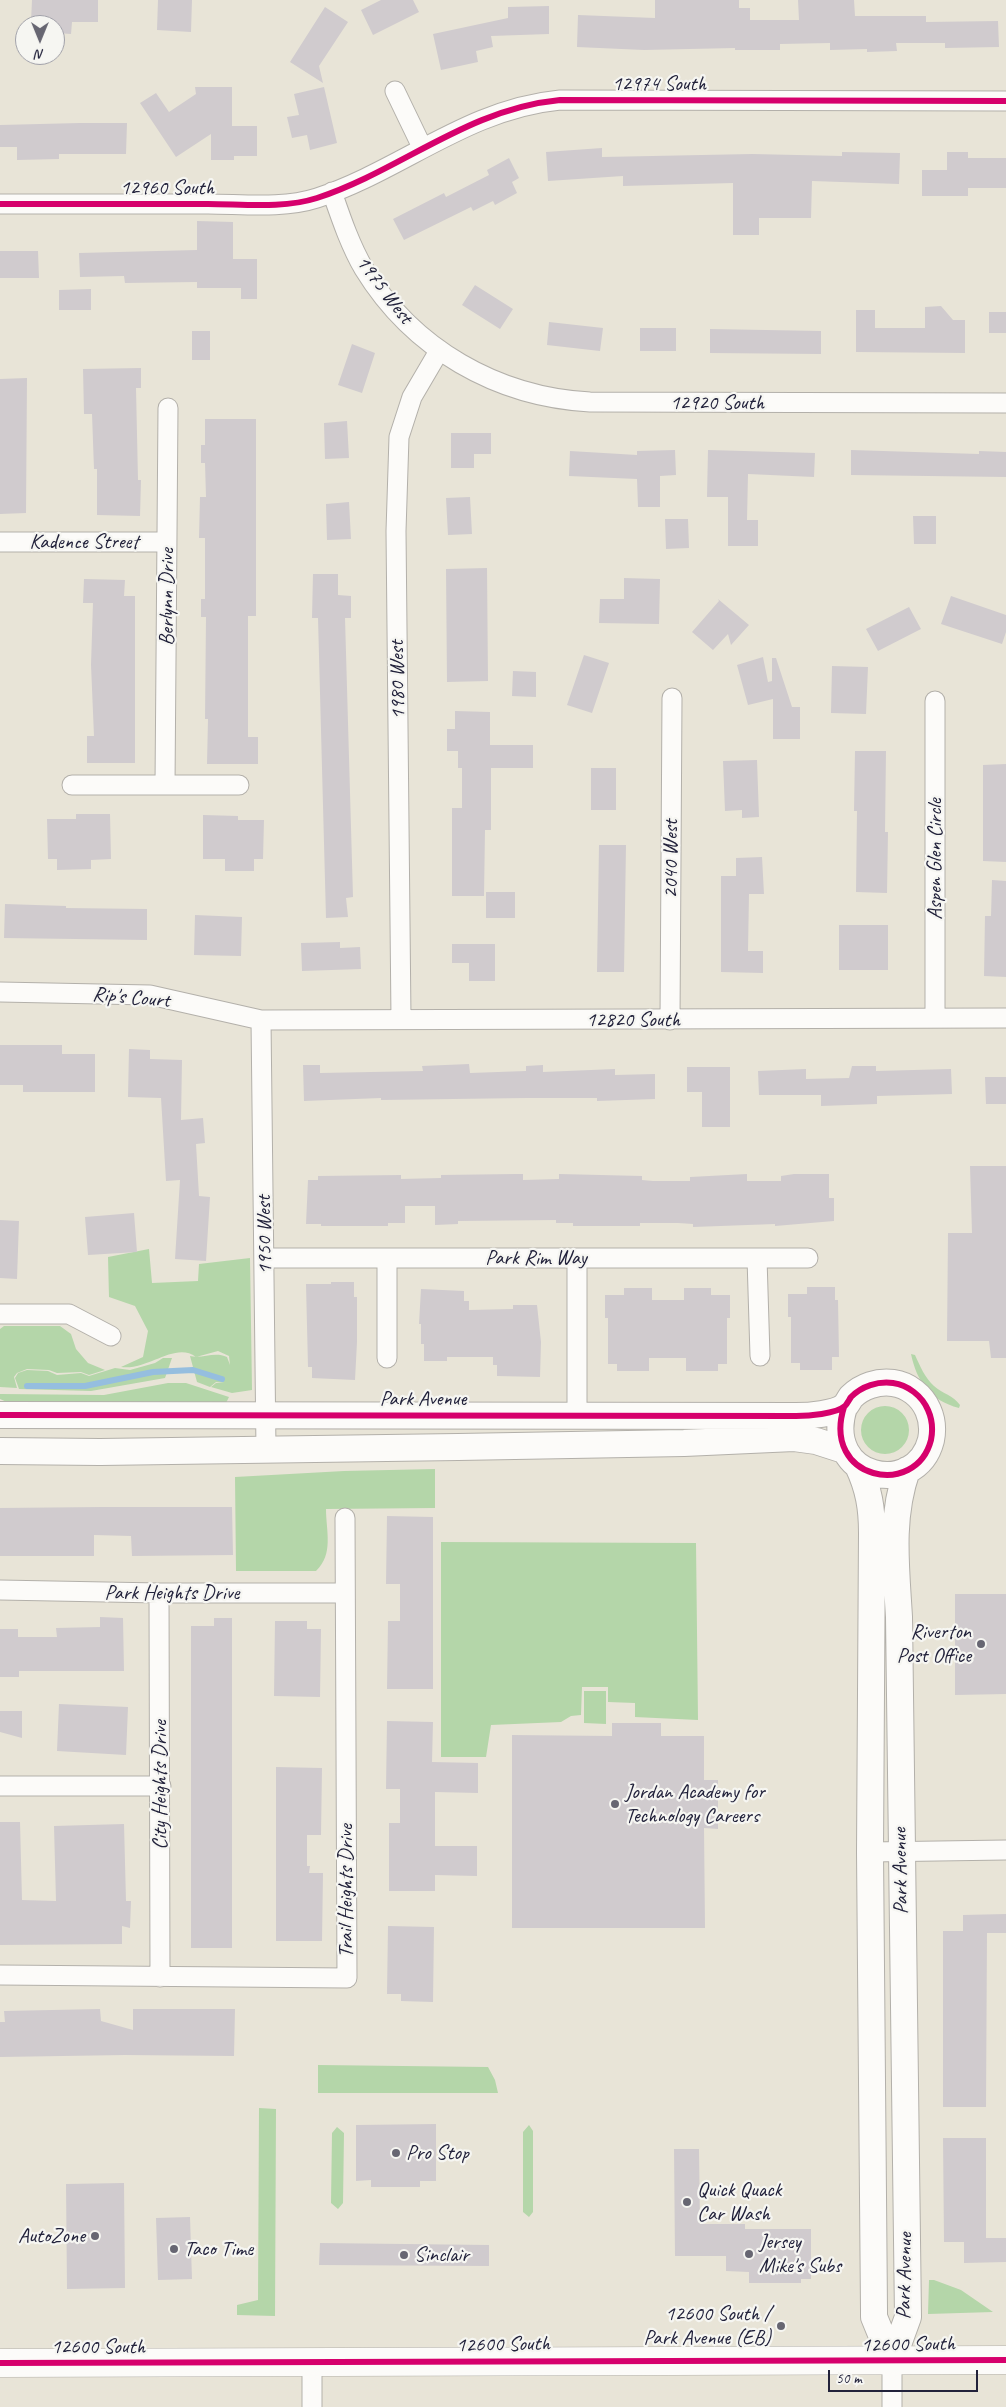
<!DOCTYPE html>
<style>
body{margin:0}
#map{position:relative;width:1006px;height:2407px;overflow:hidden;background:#e8e4d7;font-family:Caveat,sans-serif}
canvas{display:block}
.north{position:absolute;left:15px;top:15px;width:50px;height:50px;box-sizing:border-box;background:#f6f6f2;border:1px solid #a1a1a9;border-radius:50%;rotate:180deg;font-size:14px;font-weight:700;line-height:20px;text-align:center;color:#22223b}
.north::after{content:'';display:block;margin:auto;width:18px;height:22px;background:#676672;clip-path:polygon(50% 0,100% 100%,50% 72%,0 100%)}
.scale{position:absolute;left:828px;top:2370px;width:150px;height:22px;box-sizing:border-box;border:2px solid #22223b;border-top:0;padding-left:6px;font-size:15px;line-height:18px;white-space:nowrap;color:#22223b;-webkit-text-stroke:4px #f6f6f2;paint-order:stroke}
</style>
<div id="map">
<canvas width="1006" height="2407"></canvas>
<div class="north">N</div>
<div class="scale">50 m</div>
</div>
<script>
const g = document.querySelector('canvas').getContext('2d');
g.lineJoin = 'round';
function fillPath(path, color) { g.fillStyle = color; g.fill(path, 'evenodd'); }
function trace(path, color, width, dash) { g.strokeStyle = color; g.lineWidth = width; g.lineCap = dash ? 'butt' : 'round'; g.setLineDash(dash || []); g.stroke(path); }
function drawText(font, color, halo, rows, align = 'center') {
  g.font = font + ' Caveat,sans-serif'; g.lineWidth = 4.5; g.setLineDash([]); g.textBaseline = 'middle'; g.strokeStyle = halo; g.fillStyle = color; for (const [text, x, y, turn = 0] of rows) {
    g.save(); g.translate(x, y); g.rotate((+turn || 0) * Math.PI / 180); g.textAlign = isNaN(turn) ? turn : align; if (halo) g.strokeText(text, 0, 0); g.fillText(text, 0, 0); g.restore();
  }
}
const green = new Path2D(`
 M149,1249L152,1283L198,1281L199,1264L250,1258L252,1390L232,1393L211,1387L216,1383L224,1382H216L210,1387L197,1382L190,1356C203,1359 214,1351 227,1357L230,1365L229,1356L218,1351L196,1357C175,1341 148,1371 121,1367L143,1357L148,1331L135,1306L109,1297L108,1257Z
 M4,1326H60L71,1334L76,1349L88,1363L105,1370L89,1375L81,1372L57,1373L49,1370L27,1369L17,1373L14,1377L17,1388L0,1387V1329Z
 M911,1354L915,1355C920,1366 925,1378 934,1386C943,1394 953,1395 960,1405L959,1408C930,1400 917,1382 911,1354Z
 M163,1358H172L165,1378L91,1391L19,1389L15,1378L18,1373L27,1370L48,1371L57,1375L81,1373L89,1376L115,1368L130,1370L155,1363Z
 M168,1383H186L229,1397L226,1403H9L0,1399V1394L104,1395Z
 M861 1430a24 24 0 1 1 48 0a24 24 0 1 1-48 0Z
 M435,1469V1508L326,1509C326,1531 334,1554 316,1571H236L235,1477L344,1471Z
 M441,1542L696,1543L698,1720L635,1717V1703L608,1702V1687H582L581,1715L571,1716L561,1722L491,1725L486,1757H441Z
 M584,1691H606V1724L584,1723Z
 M318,2065L488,2067L495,2080L498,2093H318Z
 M259,2108L276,2109L275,2316L237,2315V2305L258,2300Z
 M529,2125L533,2131V2212L529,2217L523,2212V2132Z
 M337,2127L344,2133L343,2203L338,2209L331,2203L332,2133Z
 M929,2280H934L961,2290L993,2312L928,2314Z`);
const stream = new Path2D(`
 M27,1386H85L153,1372L193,1370L222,1379`);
const building = new Path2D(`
 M32,0H98V22H72L71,34L56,33V23L31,22Z
 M158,0H192L191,32L157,30Z
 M381,0H413L419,12L373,35L361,10Z
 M655,0H739V8H750V20H799L798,0H854L855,16H926V22L998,21L999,47L945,48V43H896L897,51L867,52V49L830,50V43L780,44V50H735V48L644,50L577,47L578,15L655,18Z
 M549,6V34L491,36L493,47L476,51L478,62L441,70L433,34L508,18V7Z
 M325,7L348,22L319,66L323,83L290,62Z
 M195,87H232V126H257V156H234V160H211V134L176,157L140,103L156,93L169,112L196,94Z
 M324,87L337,143L310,150L307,135L292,138L287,117L299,115L294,94Z
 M80,123H127L126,154H59V159L17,160V147H0V125Z
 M602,148V157L752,154L842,156V152L900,153L899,184L812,181L811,218H759V235H733V183L623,186V176L548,181L546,152Z
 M947,152H968V158H1006V188H968V196H922V170H947Z
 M509,158L519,178L512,182L517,193L495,205L493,201L473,211L471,207L404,240L393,219L444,193L446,197L489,175L487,170Z
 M197,221L233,222V259H257V299H241V288H197V282L125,283L124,276L80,277L79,253L197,250Z
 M0,251H38L39,278H0Z
 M475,285L513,309L500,329L462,305Z
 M91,289V310H59V290Z
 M941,306L953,320H965V353L856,352V310H875V328H925V307Z
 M989,312H1006V333H989Z
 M549,322L603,328L600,351L547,345Z
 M640,328H676V351H640Z
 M710,329L821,331V354L710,353Z
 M192,331H210V360H192Z
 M352,344L375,353L362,393L338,385Z
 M141,368V388H136L138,480H141L140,516L97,515V469H94L92,414H84L83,369Z
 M27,378L26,513L0,514V379Z
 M205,419H256V616H248V737H258V764H207L208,719H205L206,617H201V599H205V538H199L200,497H206L205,463H201V445H205Z
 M347,421L349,458L325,459L324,423Z
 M451,433H491V454H474V468H451Z
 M675,450L676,475L660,476V507H638L637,479L569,476L570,451L637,455V451Z
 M708,450L815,453L814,477L748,474L747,520H758V546H728V497H707Z
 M851,450L979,454V451L1006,452V477L851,475Z
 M470,497L472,534L448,535L446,498Z
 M349,502L351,539L327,540L326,504Z
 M913,516H936V544H914Z
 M665,519H688L689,548L666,549Z
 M487,568L488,681L447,682L446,569Z
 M313,574H338V595L351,596V618H345L353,897L346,898L348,917L326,918L318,618H312Z
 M624,578L660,579L659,624L599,623L600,599H624Z
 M84,579L125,580L124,596H135V763H87V736H94L91,665L93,603H83Z
 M951,596L1006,615V632L1002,644L941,624Z
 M718,599L749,625L731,645L728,634L713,650L692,632L719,601Z
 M909,607L921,629L878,651L866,629Z
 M584,655L609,663L592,713L567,705Z
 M763,657L768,682L772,681V658H776L792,707H800V739H773V699L748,705L737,665Z
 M832,666L868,667L866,714L831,713Z
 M513,671L536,672V697L512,696Z
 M455,711L490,712V745H533V768H491V830H485L484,896H452V808H462V768H458V751H447V729H455Z
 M855,751H886L885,832H888L887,893L856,892L857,811H854Z
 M757,760L759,817L742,818V810L725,811L723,761Z
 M1006,764V862L983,861V765Z
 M591,768H616V810H591Z
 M76,814H110L111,859L91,860V869L57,870V859H48L47,819H76Z
 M203,815L238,816V820H264L263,859H254V871H225V859H203Z
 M599,845H626L624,972H597Z
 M762,857L764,894H749L748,951H763V973L721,972V876H736V858Z
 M992,880L1006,881V977L984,976L985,916H991Z
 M486,892H515V918H486Z
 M5,904L66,906V908L147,909V940L4,938Z
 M195,915L242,917L241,956L194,955Z
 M839,925H888V970H839Z
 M340,942V948L360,947L361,969L302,971L301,943Z
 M452,944H495V981H469V963H452Z
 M0,1045H62V1054H95V1092H23V1085H0Z
 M129,1049L150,1050V1059L182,1060L181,1120L203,1118L205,1143L196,1144L199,1196L210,1197L206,1261L175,1259L180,1180L166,1181L161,1098L128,1097Z
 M469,1064L470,1073L526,1071V1066L543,1065V1072L615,1069V1075L655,1074V1099L597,1101V1098H526L381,1100V1098L304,1101L303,1065H320V1073L423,1071L422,1066Z
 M852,1066H876V1071L951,1069L952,1094L877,1096V1104L821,1106V1095H759L758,1071L806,1069V1079L849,1078Z
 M687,1067H730V1127H702V1092H687Z
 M985,1077H1006V1104H986Z
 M970,1166H1006V1358H991L989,1341H947L948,1233H972Z
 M515,1174H523V1180L559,1179V1174L642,1176V1180L653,1181H690V1177L747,1174V1181H781V1176L794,1174H829V1198H834V1221L775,1226V1224L693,1227V1224L678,1223H640V1226H573V1223H556V1220L458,1221V1224L435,1225V1206H405V1223H388V1226H321V1224H306L308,1180H318V1176L401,1175V1179L441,1178V1175Z
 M134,1213L137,1252L88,1255L85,1217Z
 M0,1220L19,1221L17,1279L0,1278Z
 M331,1282H354V1297H357V1342L355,1380L312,1378V1367H308L306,1284H331Z
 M807,1287H835V1300H838L839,1357H832V1370H800V1363H791V1317H788V1294H807Z
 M624,1288H652V1300H684V1288H711V1295H730V1318H727V1364H718V1371H686V1358H649V1371H617V1364H608V1318H605V1295H624Z
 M421,1289L464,1291V1301H469V1310L513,1309V1305H537L541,1342L540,1377L497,1376V1365H493V1357H447V1361H424V1344H421V1324H419Z
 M101,1507H232L233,1555L132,1556L131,1536L94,1535V1556H0V1508Z
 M387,1516L433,1517V1689H387L388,1621H400V1584H386Z
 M955,1594H1006V1694L955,1695Z
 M100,1617L123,1618L124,1671H19V1677H0V1629H18V1637H57L56,1628L100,1627Z
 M214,1618H232V1948H191V1626H214Z
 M275,1621H307V1629H321L320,1697L274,1696Z
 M59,1704L128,1707L126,1755L57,1751Z
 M0,1711H22V1738L0,1732Z
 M387,1721L433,1722L432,1762L478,1763V1793L435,1792V1846H477V1876L435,1875V1891H389V1823H400V1789H386Z
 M612,1723H661V1736H704V1780H718V1829L704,1828L705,1928H512V1735L612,1736Z
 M276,1767L322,1768L321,1835H307V1866H310L309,1873H323L322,1941H276Z
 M0,1822H20L22,1900L56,1901L54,1826L124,1824L126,1901H131L130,1928L122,1926V1944L0,1945Z
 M1006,1914V1933H987L986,2107H943V1931H963V1915Z
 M388,1926L434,1927L433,2002L401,2001V1994H387Z
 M100,2009L101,2021L133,2030V2009H235L234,2056L125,2055L0,2057V2022H5L4,2011Z
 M436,2124V2181H420V2187H371V2180L356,2181V2125Z
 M943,2138H986V2238H1006V2262L964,2263V2242H944Z
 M674,2149H699L700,2224H745V2229H811V2279H801V2283H749V2272L726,2271V2256H675Z
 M124,2183L125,2288L67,2289L66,2184Z
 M190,2217L192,2279L158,2280L156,2218Z
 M320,2243L489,2245V2266L319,2265Z`);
const street = new Path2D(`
 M395,91L422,147
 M332,192C341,218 350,245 364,269C413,349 497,397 590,402L1006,403
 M0,204C69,204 138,204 208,204C242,204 283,209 317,198C402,170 467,109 560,100L1006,101
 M0,542H167
 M72,785H239
 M165,785L168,408
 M0,992L150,995L261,1020L1006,1018
 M935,1018V701
 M401,1019L396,531L399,437L412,397L439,351
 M261,1020L266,1450
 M670,1020L672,698
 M265,1258H808
 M387,1258V1358
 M757,1258L760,1356
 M0,1314H69L111,1336
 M577,1416V1258
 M0,1590L159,1593H345
 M159,1593L160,1977
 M0,1786H161
 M870,1852L1006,1850
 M0,1975L347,1978L345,1518
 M312,2363V2407
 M892,2407V2361`);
const secondary = new Path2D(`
 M0,1415L796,1416C808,1416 836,1414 845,1406C847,1404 849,1400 851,1397C862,1386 878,1381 893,1383C908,1385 922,1396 928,1410C932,1419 933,1430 931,1440C916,1499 821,1480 844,1407
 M0,1451L100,1452L458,1447L684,1443L794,1438L816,1441L844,1450
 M858,1466C869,1489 872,1509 872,1533L870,1852L874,2311V2317L892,2361
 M892,2361L908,2317L899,1617C896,1566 890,1518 907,1470`);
const primary = new Path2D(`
 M0,2363L1006,2360`);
const cycleway = new Path2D(`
 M0,204C69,204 138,204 208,204C242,204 283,209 317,198C402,170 467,109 560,100L1006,101
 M0,1415L796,1416C808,1416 836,1414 845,1406C847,1404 849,1400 851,1397C862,1386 878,1381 893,1383C908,1385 922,1396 928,1410C932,1419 933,1430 931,1440C916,1499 821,1480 844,1407
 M0,2363L1006,2360`);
const markers = [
 [981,1644,5,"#676672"],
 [615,1804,5,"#676672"],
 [396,2153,5,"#676672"],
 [687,2202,5,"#676672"],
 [95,2236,5,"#676672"],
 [174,2249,5,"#676672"],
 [749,2254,5,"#676672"],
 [404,2255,5,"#676672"],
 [781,2326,5,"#676672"]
];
const streetNames = [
 ["12974 South",659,84],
 ["12960 South",167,188],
 ["1975 West",384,290,53],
 ["12920 South",717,403],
 ["Kadence Street",84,542],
 ["Berlynn Drive",167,597,-90],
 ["1980 West",398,680,-91],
 ["2040 West",671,859,-90],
 ["Aspen Glen Circle",935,859,-90],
 ["Rip's Court",131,998,5],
 ["12820 South",633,1020],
 ["1950 West",265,1235,-91],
 ["Park Rim Way",536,1258],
 ["Park Avenue",423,1399],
 ["Park Heights Drive",172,1593],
 ["City Heights Drive",160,1785,-90],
 ["Park Avenue",901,1871,-91],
 ["Trail Heights Drive",346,1891,-90],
 ["Park Avenue",905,2276,-89],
 ["12600 South",503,2345,-1],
 ["12600 South",908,2345,-1],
 ["12600 South",98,2347]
];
const poiNames = [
 ["Riverton",971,1632,"right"],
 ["Post Office",971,1656,"right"],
 ["Jordan Academy for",625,1792],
 ["Technology Careers",625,1816],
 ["Pro Stop",406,2153],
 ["Quick Quack",697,2190],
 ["Car Wash",697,2214],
 ["AutoZone",85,2236,"right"],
 ["Jersey",759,2242],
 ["Mike's Subs",759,2266],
 ["Taco Time",184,2249],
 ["Sinclair",414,2255],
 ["12600 South /",771,2314,"right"],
 ["Park Avenue (EB)",771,2338,"right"]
];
fillPath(green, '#b4d6a9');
trace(stream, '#95bedf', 6);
fillPath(building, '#d0cbce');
trace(street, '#b3b0aa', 21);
trace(secondary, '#b3b0aa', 28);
trace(primary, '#b3b0aa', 29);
trace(street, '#fcfbf9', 19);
trace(secondary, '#fcfbf9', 26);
trace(primary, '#fcfbf9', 28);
trace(cycleway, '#d6006c', 6);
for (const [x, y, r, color] of markers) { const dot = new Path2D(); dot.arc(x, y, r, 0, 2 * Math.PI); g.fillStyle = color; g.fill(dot); trace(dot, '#f6f6f2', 2); }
drawText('21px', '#22223b', '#f6f6f2', streetNames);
drawText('21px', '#22223b', '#f6f6f2', poiNames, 'left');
</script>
